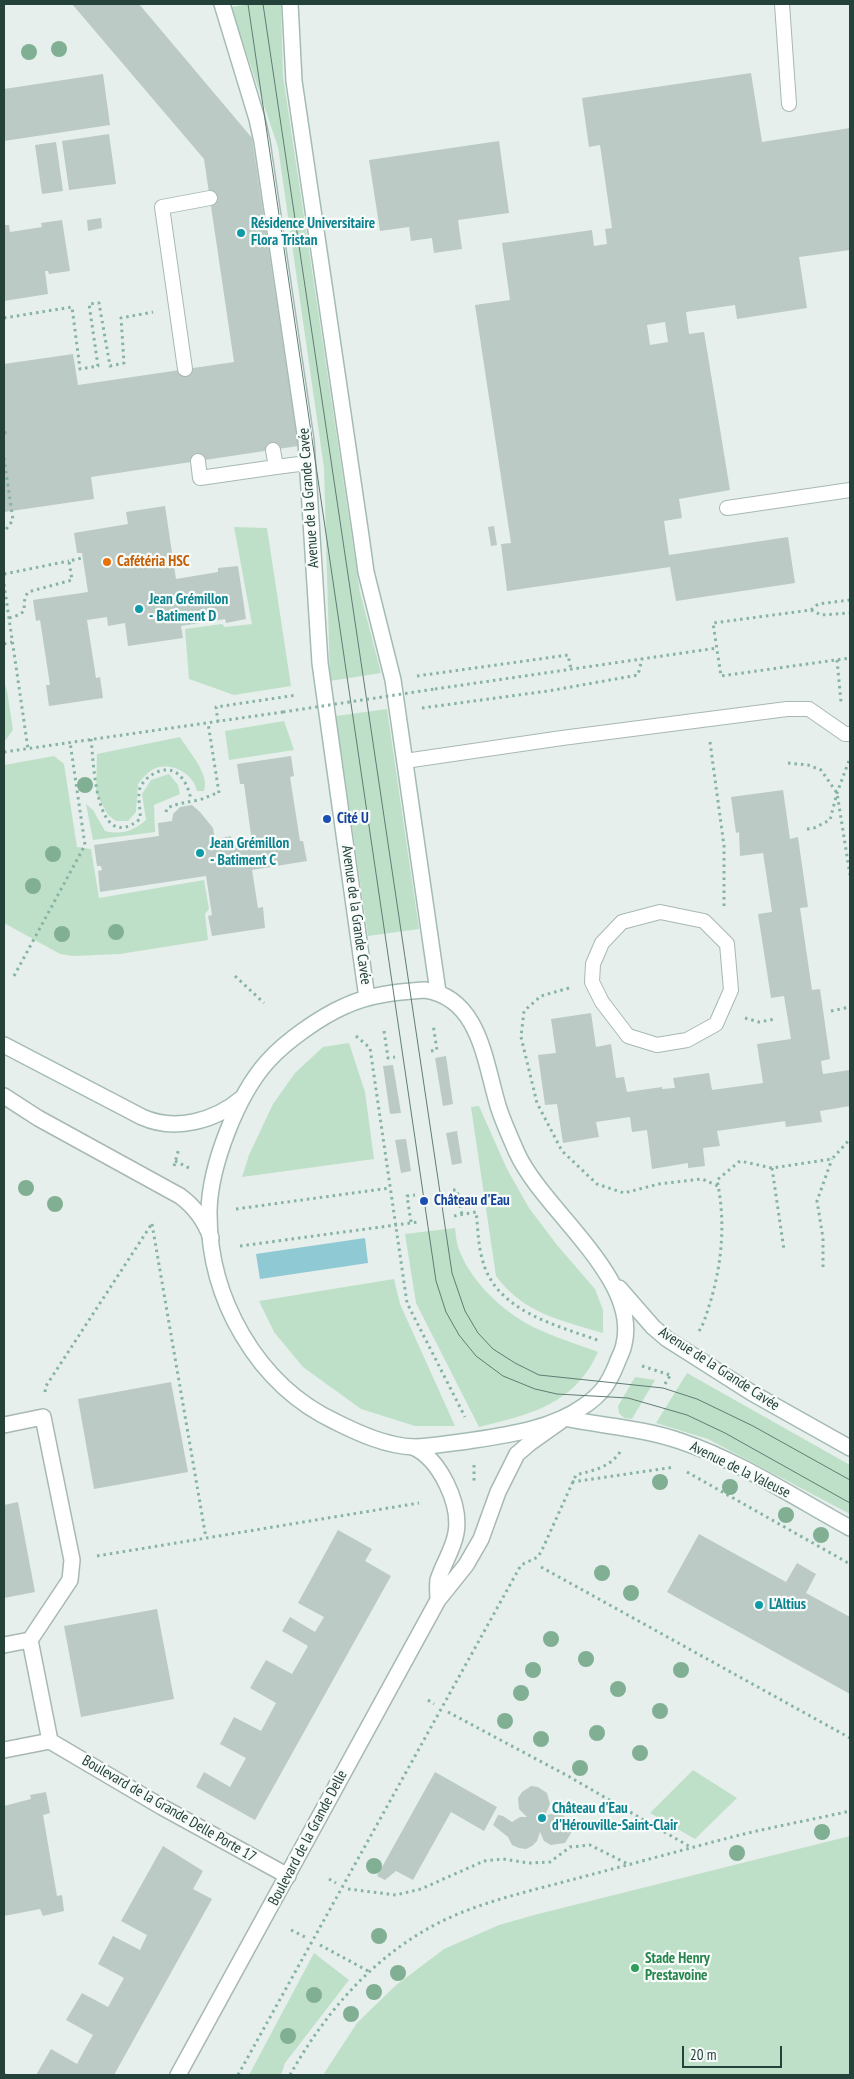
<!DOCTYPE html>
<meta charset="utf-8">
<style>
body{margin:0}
#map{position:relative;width:854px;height:2079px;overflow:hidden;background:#e6efeb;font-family:"PT Sans Narrow",sans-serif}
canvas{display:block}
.frame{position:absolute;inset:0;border:5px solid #24423a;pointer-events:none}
.scale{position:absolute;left:682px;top:2046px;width:100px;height:22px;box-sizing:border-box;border:2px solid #24423a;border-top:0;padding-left:6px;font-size:15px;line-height:18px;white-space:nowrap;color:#24423a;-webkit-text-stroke:4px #f7fbf9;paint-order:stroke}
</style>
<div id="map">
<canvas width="854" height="2079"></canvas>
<div class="frame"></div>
<div class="scale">20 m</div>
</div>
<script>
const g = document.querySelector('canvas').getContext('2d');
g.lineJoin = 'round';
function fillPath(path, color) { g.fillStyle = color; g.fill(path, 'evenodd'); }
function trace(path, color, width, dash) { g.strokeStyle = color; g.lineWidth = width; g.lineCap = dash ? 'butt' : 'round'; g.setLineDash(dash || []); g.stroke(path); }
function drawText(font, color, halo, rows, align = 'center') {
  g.font = font + ' "PT Sans Narrow",sans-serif'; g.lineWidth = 4.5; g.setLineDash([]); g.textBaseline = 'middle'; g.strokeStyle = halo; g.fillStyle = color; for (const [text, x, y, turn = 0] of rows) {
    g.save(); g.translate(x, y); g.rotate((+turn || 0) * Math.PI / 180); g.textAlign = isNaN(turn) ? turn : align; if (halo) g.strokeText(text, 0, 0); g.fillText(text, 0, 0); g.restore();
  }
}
const green = new Path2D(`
 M252,4H281L283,76L360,592L381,673L330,681L324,468L278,147L231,7Z
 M234,527L267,528L291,686L234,695L189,679L185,629L222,624L225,627L252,624Z
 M4,681L7,691L13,730L4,742Z
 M387,709L419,929L368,936L336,716Z
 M284,721L294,750L229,760L225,731Z
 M180,737C189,752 210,774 204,791H197C194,774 172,762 156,768C148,771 143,778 138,784L136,812L128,821H116L108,815L96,793L97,754Z
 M54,756L64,764L77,847L91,849L99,898L204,880L209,909L205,914L208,940L120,954L73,956L60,954L4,923V765Z
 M169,774L178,785L180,794L154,805L155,832L93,840L86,804L93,810L105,831C122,835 133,831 146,820L142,794L151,780Z
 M349,1043L365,1092L374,1159L242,1177L249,1155L273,1104L295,1073L323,1047Z
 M479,1106L507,1169L529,1208L557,1245L595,1289L603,1310V1333C561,1320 524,1314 496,1276L471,1107Z
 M455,1228C456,1234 456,1241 458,1247C470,1281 502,1311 533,1327C554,1337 577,1344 598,1352C574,1405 531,1414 479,1427L416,1303L405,1234Z
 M394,1279L400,1304L455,1426H415L361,1409L303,1367L274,1332L259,1301Z
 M687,1373L850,1465V1514L708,1439L656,1423Z
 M635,1377L655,1380L632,1419L624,1418L619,1413L618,1406Z
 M693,1770L737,1798L695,1839L650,1813Z
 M850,1836V2075H323L357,2023L395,1986L444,1949L499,1925L538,1914Z
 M314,1953L349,1980L285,2063L281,2075H249Z`);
const water = new Path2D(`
 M365,1238L368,1263L260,1279L256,1254Z`);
const building = new Path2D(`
 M72,4H139L252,138L298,446L91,477L94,499L4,512V364L73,354L78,385L234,362L204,159Z
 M751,73L762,142L850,128V250L799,257L807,308L737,319L735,305L686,312L689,334L704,332L730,490L679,499L682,518L664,521L669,555L788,537L795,583L676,601L670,567L507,591L501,544L511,543L475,305L510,300L502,243L592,230L594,246L607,244L605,229L612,228L600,145L589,147L582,98ZM665,322L668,342L650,345L647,325Z
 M103,74L110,125L4,141V89Z
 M109,134L116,184L69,190L62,141Z
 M499,141L509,213L458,220L462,249L434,253L432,238L411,241L409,227L380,231L369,160Z
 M56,142L63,191L42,194L35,145Z
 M101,218L102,228L88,231L87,220Z
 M62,220L70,271L49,274L48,271H45L48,294L4,301V225H9L10,232L42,227L41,223Z
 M165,506L176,579L218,572V568L238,566L246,619L226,623L225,619L181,626L183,638L128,646L125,623L108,626L107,617L87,620L96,678L100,677L103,698L49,706L46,685H50L40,620L36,621L33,600L88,592L82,553H77L74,533L128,524L126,512Z
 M494,526L497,545L491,546L488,527Z
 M291,756L294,776L290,777L300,841H303L307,861L252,870L258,908L263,907L265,928L212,936L208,916L212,915L206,876L100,892L98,871L102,870L101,866H97L94,845L159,836L158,823L172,821L173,814L180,807L192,805L200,812L213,828L215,839L231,836L232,845L252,842L244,784H240L237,764Z
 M783,790L790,839L798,837L808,907L800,908L812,990L820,989L830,1059L821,1061L823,1074L850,1070V1106L820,1111L822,1122L786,1127L785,1121L717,1131L720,1146L703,1148L705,1166L688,1168V1163L652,1169L647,1130L632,1132L630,1117L596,1122L599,1137L563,1143L557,1104L545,1105L538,1055L556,1053L551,1019L591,1013L596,1047L611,1044L616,1078L624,1077L627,1092L662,1087V1089L675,1088L673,1078L709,1073L712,1090L763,1083L757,1044L791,1039L784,996L771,998L758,914L772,912L763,853L740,856L739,832L736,833L731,797Z
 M446,1056L453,1104L443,1106L435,1058Z
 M393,1065L401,1113L390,1114L383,1066Z
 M457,1131L462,1163L452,1165L446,1133Z
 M406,1139L411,1171L401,1173L395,1140Z
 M171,1382L188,1472L94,1489L78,1399Z
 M18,1502L35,1592L4,1598V1505Z
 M338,1530L372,1549L365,1561L391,1576L255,1820L196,1787L204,1772L230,1787L246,1758L220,1744L234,1717L261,1731L276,1703L250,1688L266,1660L292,1674L308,1646L282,1631L290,1617L315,1632L324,1617L298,1603Z
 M699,1534L786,1582L797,1563L816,1574L806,1593L850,1617V1694L667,1592Z
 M157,1609L174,1699L81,1717L64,1626Z
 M435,1772L497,1807L484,1831L451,1812L413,1880L396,1871L385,1880L377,1876Z
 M531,1786L538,1787L547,1793L550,1804L546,1813L547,1815L556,1813L563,1815L569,1820L571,1833L565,1843L551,1845L544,1841L540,1832L537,1841L532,1846L526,1849L519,1848L512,1845L508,1837L493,1825L498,1815L503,1816L512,1822L520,1817H527L519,1809L518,1798L522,1792Z
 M46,1792L50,1813L43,1815L57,1896L62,1895L64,1911L43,1916L40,1909L4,1916V1806L31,1799L30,1795Z
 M163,1846L203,1871L193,1889L212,1899L114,2075H36L51,2049L77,2064L85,2049L93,2035L66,2020L82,1993L108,2007L124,1978L98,1964L113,1936L140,1950L147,1935L121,1921Z`);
const path = new Path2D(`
 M4,318L72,307L80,369L98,366L89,304L99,303L110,366L124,363L121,318L153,312
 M4,433L9,432
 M4,458L13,520L4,532
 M4,574L69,561
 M4,584L28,749
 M850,600L818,604L811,610L713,623L721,676L850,658
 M811,610L821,615L850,613
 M9,618C34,611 18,609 28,592L72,580L69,561L82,558
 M4,644L12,642
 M837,660L841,702
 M417,676L568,655L571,669
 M435,689L717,648
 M422,708L548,691L638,675L642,659
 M218,722L216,707L297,695
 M91,739C94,763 95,856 140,819C141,809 137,797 140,788C142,783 146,779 150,776C173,760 187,778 191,800
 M710,742L724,846V908
 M4,752L283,712
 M788,763L808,765L821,770L837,793L850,875
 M166,812L167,808C179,803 188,802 199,800C206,798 212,794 219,793L208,723
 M807,829L814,828L830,820L837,793L850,758
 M14,976L85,845L70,742
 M235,976L264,1003
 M569,988L541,996L524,1011L521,1037L537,1103L562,1151L597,1184L624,1193L659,1184L702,1179L718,1186
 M831,1011L850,1007
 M745,1018L759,1022L776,1019
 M384,1031L388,1058L395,1057
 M356,1036L370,1048L407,1303L465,1417
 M431,1051L437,1050L433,1024
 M175,1161L191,1169
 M174,1166L179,1148
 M772,1168L784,1250
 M453,1190H457L462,1215
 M236,1209L390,1188
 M454,1216L476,1212C478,1227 478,1244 482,1258C494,1311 556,1325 600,1341
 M411,1222L407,1196L415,1195
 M152,1224L206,1538
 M240,1246L418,1222
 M823,1267V1238L817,1201L832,1159
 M699,1331C704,1324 706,1315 709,1306C722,1266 726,1222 717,1180L740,1161L772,1168L832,1159L850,1139
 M642,1366L670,1375
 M665,1384L671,1374
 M45,1392L46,1386L151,1225
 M474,1465V1482
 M687,1472L850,1564
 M572,1482L675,1467
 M97,1556L419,1503
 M541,1567L850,1738
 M428,1700L434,1704
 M448,1712L568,1776L692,1848
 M329,1879L336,1883
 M348,1889L396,1895L421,1889L484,1861L503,1859L529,1863L550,1862L570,1847L590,1845L630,1865
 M291,1930L305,1937
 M320,1945L370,1972
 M4,2074L5,2075
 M238,2075L521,1565L538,1557L542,1550L576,1475C594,1470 609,1468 620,1452
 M290,2075C322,2018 365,1966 422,1932C470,1903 528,1892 582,1877C632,1864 682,1850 732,1837C771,1827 811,1820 850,1811`);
const service = new Path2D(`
 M782,4L789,104
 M185,369L162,207L210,198
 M273,450L276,467L307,463
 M198,461L200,478L276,467
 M727,508L850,490
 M405,761L562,738L787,709H809L845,734H850
 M660,912L704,921L727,944L731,990L716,1024L687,1040L657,1045L628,1036L602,1002L592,982L593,964L602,943L622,922Z`);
const minor = new Path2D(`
 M4,1425L43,1417L72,1560L70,1580L30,1640
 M4,1645L30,1640L50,1741L162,1807L288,1876
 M4,1750L50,1741`);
const tertiary = new Path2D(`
 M4,1096L38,1118L180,1196C195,1207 205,1221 211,1238
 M413,1447C440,1459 461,1504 456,1533C453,1550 443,1564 438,1580C437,1586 438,1594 438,1600
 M178,2075L438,1600L466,1565L481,1539L498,1492L517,1454L530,1443L561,1421`);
const secondary = new Path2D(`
 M222,4L257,119L262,142L306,441L320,663L367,998
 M290,4L294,81L361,536L366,572L393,680L438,992
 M425,990C481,998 485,1065 499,1109C504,1124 511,1139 517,1153C543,1210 640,1278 624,1344C623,1351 619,1357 617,1363C609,1383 602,1394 584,1406C552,1429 507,1435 468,1441C450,1443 431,1447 414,1447C387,1446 360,1434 336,1422C257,1385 208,1298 209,1211C210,1166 237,1095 268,1061C286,1041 320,1017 345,1006C370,994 398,992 425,990Z
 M4,1045L142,1117C175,1132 215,1121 242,1098
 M619,1288L653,1327L667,1339L752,1393L850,1448
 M564,1418C602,1426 643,1428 680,1441C740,1461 795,1498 850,1528`);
const tram = new Path2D(`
 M248,4L436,1281L446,1312L459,1335L476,1356L503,1376L535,1389L557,1394L628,1398L687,1415L725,1433L850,1503
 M263,4L452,1273L465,1311L478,1333L493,1349L515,1363L539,1375L663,1388L697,1399L753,1426L850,1480`);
const pathBridge = new Path2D(`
 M283,712L435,689`);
const trees = [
 [59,49],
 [29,52],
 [85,785],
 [53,854],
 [33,886],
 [116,932],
 [62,934],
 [26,1188],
 [55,1204],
 [660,1482],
 [730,1487],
 [786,1515],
 [821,1535],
 [602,1573],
 [631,1593],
 [551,1639],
 [586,1659],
 [533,1670],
 [681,1670],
 [618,1689],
 [521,1693],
 [660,1711],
 [505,1721],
 [597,1733],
 [541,1739],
 [640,1753],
 [580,1768],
 [822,1832],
 [737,1853],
 [374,1866],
 [379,1936],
 [398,1973],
 [374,1992],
 [314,1995],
 [351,2014],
 [288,2036]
];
const markers = [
 [241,233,5,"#0f9aa8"],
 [107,562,5,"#e8710a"],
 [139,609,5,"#0f9aa8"],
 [327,819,5,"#1a4fb4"],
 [200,853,5,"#0f9aa8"],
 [424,1201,5,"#1a4fb4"],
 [759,1605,5,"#0f9aa8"],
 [542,1818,5,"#0f9aa8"],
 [635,1968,5,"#2e9e5b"]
];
const cultureNames = [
 ["Résidence Universitaire",251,224],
 ["Flora Tristan",251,241],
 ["Jean Grémillon",149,600],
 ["- Batiment D",149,617],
 ["Jean Grémillon",210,844],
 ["- Batiment C",210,861],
 ["L'Altius",769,1605],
 ["Château d'Eau",552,1809],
 ["d'Hérouville-Saint-Clair",552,1826]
];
const streetNames = [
 ["Avenue de la Grande Cavée",309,498,-94],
 ["Avenue de la Grande Cavée",356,915,82],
 ["Avenue de la Grande Cavée",719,1369,33],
 ["Avenue de la Valeuse",740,1470,26],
 ["Boulevard de la Grande Delle Porte 17",169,1809,30],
 ["Boulevard de la Grande Delle",308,1838,-62]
];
const foodNames = [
 ["Cafétéria HSC",117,562]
];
const transitNames = [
 ["Cité U",337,819],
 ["Château d'Eau",434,1201]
];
const leisureNames = [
 ["Stade Henry",645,1959],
 ["Prestavoine",645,1976]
];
fillPath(green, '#bfe0c8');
fillPath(water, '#8ec9d4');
fillPath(building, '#bbcac4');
trace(service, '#a8b8b2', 16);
trace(minor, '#a8b8b2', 18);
trace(tertiary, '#a8b8b2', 18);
trace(secondary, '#a4bbb3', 18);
trace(path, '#86b3a5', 3, [2.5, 4]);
trace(service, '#fff', 14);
trace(minor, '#fff', 15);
trace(tertiary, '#fff', 15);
trace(secondary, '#fff', 15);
trace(tram, '#5f7d75', 1);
trace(pathBridge, '#86b3a5', 3, [2.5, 4]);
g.fillStyle = '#80af93';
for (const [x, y] of trees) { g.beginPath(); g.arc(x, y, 8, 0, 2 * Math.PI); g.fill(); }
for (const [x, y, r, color] of markers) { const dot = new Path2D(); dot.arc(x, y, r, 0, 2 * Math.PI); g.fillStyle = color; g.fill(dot); trace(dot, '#f7fbf9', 2); }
drawText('bold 15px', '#0d838f', '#f7fbf9', cultureNames, 'left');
drawText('15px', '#24423a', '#f7fbf9', streetNames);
drawText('bold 15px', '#c56008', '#f7fbf9', foodNames, 'left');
drawText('bold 15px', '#164399', '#f7fbf9', transitNames, 'left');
drawText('bold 15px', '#27864d', '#f7fbf9', leisureNames, 'left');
</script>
